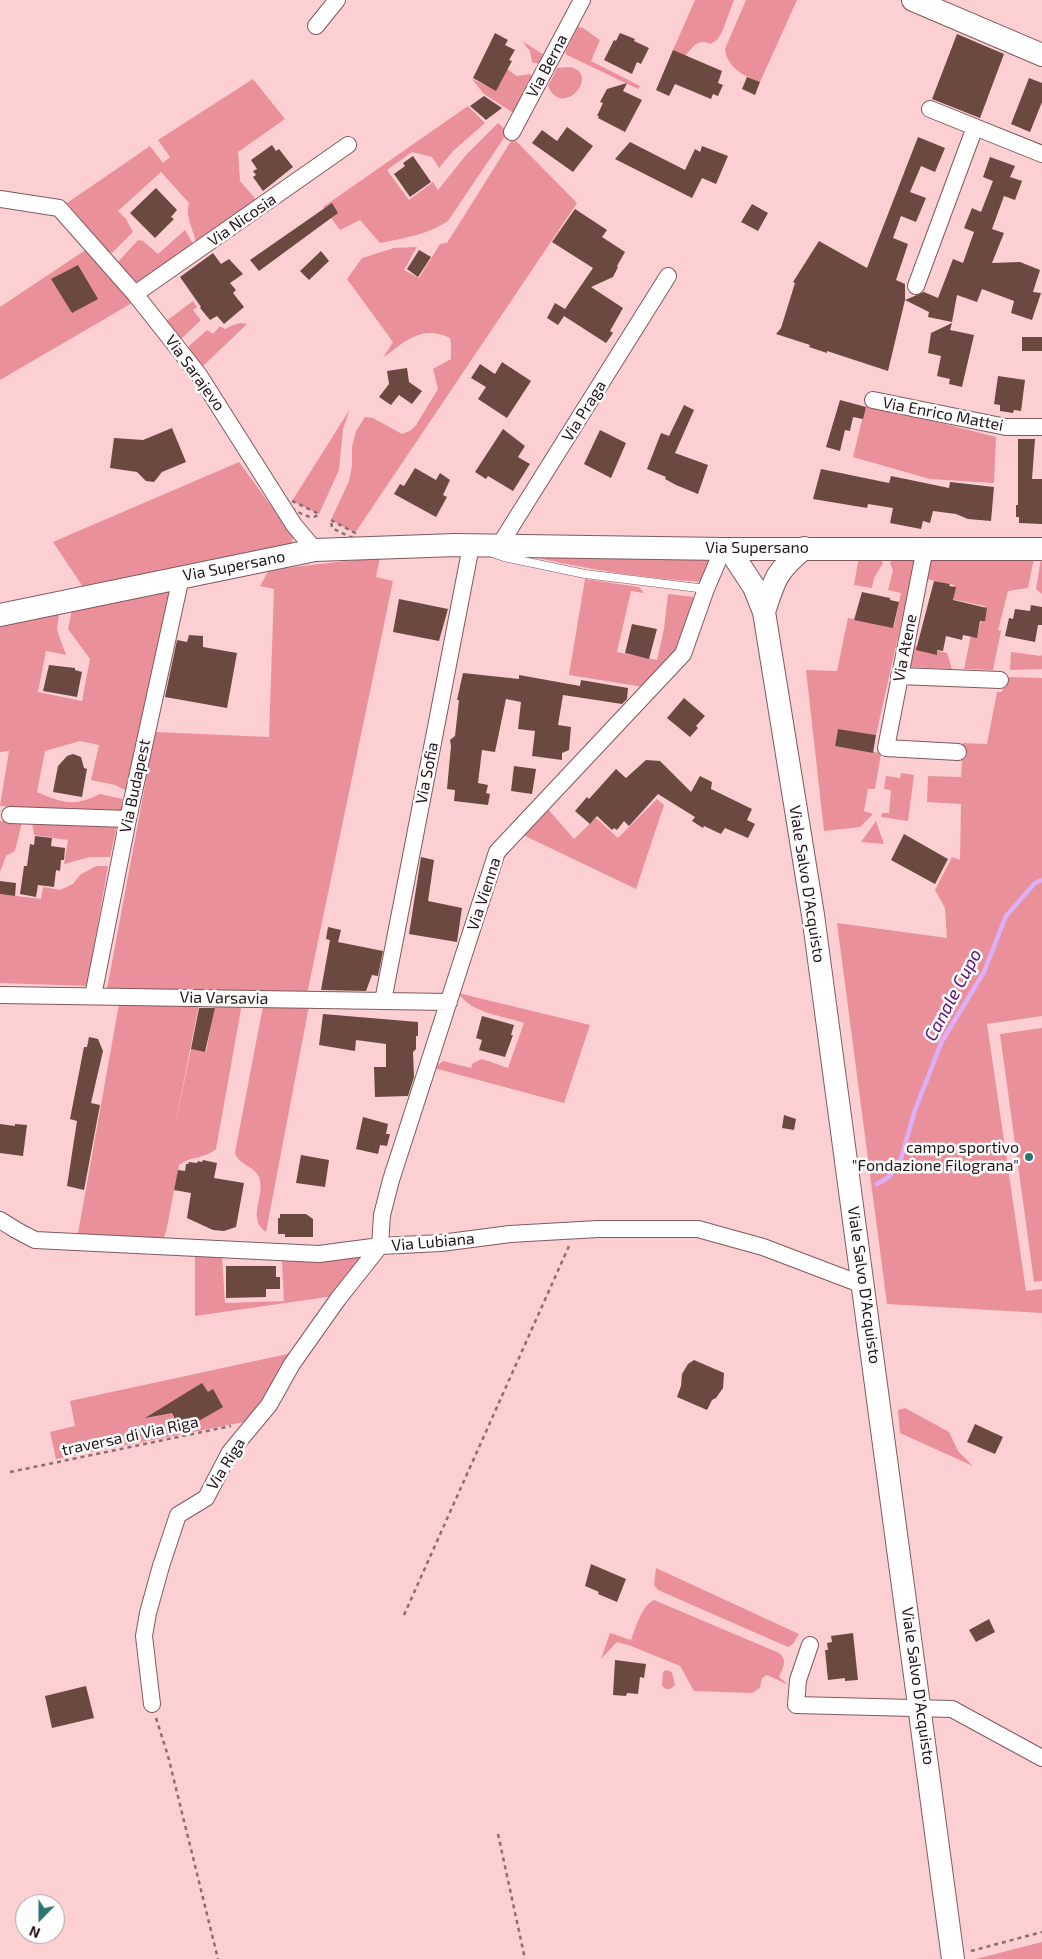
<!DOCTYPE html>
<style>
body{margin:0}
#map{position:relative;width:1042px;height:1959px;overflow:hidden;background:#fccfd3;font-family:"Exo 2",sans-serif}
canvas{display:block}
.north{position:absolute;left:15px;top:1894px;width:50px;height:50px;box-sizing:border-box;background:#fdfdfd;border:1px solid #a7a1a1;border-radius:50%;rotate:202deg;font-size:14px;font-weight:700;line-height:20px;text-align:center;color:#251618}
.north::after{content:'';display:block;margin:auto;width:18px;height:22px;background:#2b7572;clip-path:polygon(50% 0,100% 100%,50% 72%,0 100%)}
</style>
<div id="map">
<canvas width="1042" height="1959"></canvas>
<div class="north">N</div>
</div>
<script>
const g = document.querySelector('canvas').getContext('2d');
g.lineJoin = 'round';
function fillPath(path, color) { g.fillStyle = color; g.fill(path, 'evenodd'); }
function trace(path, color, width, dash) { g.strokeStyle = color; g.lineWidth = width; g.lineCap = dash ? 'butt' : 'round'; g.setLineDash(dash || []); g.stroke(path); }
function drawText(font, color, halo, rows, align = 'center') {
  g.font = font + ' "Exo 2",sans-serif'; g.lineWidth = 5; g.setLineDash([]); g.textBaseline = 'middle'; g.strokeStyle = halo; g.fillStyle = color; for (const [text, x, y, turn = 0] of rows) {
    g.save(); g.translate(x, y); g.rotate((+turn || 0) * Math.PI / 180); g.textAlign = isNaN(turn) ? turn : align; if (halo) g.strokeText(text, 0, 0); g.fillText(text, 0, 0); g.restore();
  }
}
const green = new Path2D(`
 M695,0H734L722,32L717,40L710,44C698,38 693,47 685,56L673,50Z
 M746,0H797L760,82C744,76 727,68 725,49Z
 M578,27L583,28L600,40L591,61L640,86L638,89L567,55L565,52Z
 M522,41L544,55L539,64L532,62L530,51Z
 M570,67C602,74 562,120 548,86L557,68Z
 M507,69L517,76L530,74L533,77L515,114L484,94L472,79L487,86Z
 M253,79L285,119L238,152L240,181L254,197L256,204L196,242C193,230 185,215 189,203L161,172L118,211L126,219L133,232L113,252L110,253L67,203L150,146L163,163L170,157L158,140Z
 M468,106L485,123L453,151L439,168L432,157L412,152L387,170L409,200L433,182L438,190L466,155L498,123L508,132L448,221C427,235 404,238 380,243L360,220L340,230L323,207Z
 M513,138L577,203L355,533L331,520L349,481L352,466V447L356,431L365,417L373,418L402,434L410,431L416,425L438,389L433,369L451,359V344L450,338C422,324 404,342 383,358L393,342L347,279L362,258L394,248L417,247L404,270L419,278L440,244L447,243Z
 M185,230L193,244L139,286L118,262L138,240L143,241L158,254Z
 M87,249L132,303L0,380V307Z
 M193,301L197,307L193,310L200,319V321L182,338L178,339L165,322Z
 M241,323L247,324L203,366L200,367L186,352L189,346L207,330L213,334L220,326L225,329L233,325Z
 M866,404L996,437L994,483L930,479L853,457Z
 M350,409L343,429L339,470L319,514L292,501Z
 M239,462L293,536L292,545L83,587L53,542Z
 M531,552L714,556L701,582C644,578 590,570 534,557Z
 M931,554L1034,558L1028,588L1008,591L998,630L1001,631L993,670L964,669L971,635L977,637L985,606L951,599L954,585L927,579Z
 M876,555L883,563L874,578L872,588L854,585L859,556Z
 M380,557L376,577L393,581L307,994L107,989L155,732L269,737L274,589L260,586L269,570Z
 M894,557H916L876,735L838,729L835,746L881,753L875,789H868L864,811L873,814L860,827L824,831L806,670L837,671L848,618L894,627L901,593L888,590L893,570L890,563Z
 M1041,559H1042V594L1036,589Z
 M585,579L639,587L644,593L631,591L617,652L657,660L664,629L668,594L694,597L680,647L643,687L569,675Z
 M171,591L129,792L115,785L91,780L99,745L80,741L45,751L37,792C63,803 74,807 100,794L127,800L124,813L0,806L9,751L0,752V624L59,614L57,630L66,655L46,651L38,692L82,701L90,659L68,629L72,610Z
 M912,645L947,653L952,669L908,667Z
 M1011,652L1041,656L1042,654V669L1010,670Z
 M1006,677L1042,678V1016L987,1024L1026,1291L1042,1289V1313L887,1304L837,923L947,938L945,908L935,890L952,857L960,860L961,804L927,802L928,776L961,777L963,743L987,744L997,692H1002Z
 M901,773L914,775L908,821L881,817L882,813H889L891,790L884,789L886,776L900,778Z
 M657,799L664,805L636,889L521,834L547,808L574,839L596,818L618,838Z
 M0,821L22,822L15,851L6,856L0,872Z
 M876,821L884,844L861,842Z
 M32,822L117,826L110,857H90L64,864L68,840L34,835Z
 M96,866H108L87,986L0,983V894L41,899L43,887L60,890L73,884L80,875Z
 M458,993L590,1025L564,1103L434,1068L443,1061L471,1068L473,1063L482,1059L508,1068L524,1023C501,1015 473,1014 458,993Z
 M119,1004H199L174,1131L191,1049L206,1052L215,1005H239L241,1009L216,1149C205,1159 190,1156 179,1165L166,1232L163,1239H77Z
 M263,1006H309L266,1232C246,1218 266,1196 259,1177C254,1166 239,1165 235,1153Z
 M1042,1028V1281L1034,1282L1000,1034Z
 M367,1255L334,1296L195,1316V1256H222L225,1303L284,1301L282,1260Z
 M292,1353L267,1401L249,1421L56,1459L50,1432L75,1426L70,1401Z
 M905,1408L949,1432L958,1451L973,1466L900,1433L898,1410Z
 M656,1568L799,1634L793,1644L788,1647L658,1590L654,1585Z
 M654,1600L779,1653C788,1660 783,1668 779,1677L789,1685L767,1675L762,1678L760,1688L752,1693L694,1691L680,1666L631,1646L617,1642L601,1659L610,1633L631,1640C636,1628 641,1606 654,1600Z
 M666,1670L672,1672L675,1685L670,1689H666L662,1686L663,1672Z
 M1042,1942V1959H976Z`);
const stream = new Path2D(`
 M877,1184L889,1177L900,1162L915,1110L942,1041L984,972L1006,916L1035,883L1042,880`);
const building = new Path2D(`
 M495,33L508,40L505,45L515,50L509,60L512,61L496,91L473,78Z
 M620,33L635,39L634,41L649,48L641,64L637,62L632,74L604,60L614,40L616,41Z
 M957,34L1004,54L980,118L932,99Z
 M673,50L722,71L718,83L723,85L718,96L713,94L711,99L675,84L669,96L656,90Z
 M747,77L760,82L755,95L742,89Z
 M1029,78L1042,83V102L1030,132L1011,124Z
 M627,83L623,91L642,100L625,132L598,118L599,116H597L603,103L600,102L607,89Z
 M484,96L502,108L486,120L470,106Z
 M567,127L593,146L573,172L532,143L542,130L557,141Z
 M918,137L945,148L935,172L921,166L910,192L926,198L916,222L901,216L893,238L908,244L896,280L905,284V300L888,371L827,351V353L809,347L810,345L776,334L781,328L795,283L793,282L819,241L867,268Z
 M630,142L685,170L695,149L700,152L702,146L728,156L716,184L702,178L692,198L615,159Z
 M272,145L276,151L279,149L293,167L263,191L253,177L256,175L253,171L257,169L251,160Z
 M413,156L431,182L410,197L394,174L405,166L403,163Z
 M990,157L1015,166L1010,177L1022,181L1015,200L1004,196L992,229L1004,233L992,263L1020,262L1040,270L1033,292L1041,293L1032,320L1011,313L1014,301L982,289L977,302L957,295L952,322L928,317L929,312L905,300L924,292L938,298L953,259L963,263L974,232L964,228L972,208L981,212L993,181L983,177Z
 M156,188L177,210L171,217L174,219L155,238L130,213Z
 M332,203L338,213L259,271L250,260Z
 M752,204L768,213L758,231L741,222Z
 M575,209L607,230L602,237L625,252L617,266L618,267L613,277L591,287L623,308L610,331L613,333L606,343L564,316L558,325L547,318L555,303L565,309L593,268L552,242Z
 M419,250L431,257L418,277L407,269Z
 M321,251L329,261L309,280L300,271Z
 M213,253L221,264L229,259L243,274L230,283L236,290L233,293L244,307L224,324L217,316L210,320L200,308L201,307L180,277Z
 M78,265L98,299L72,313L51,279Z
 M952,323L950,330L974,335L962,387L949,384L950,379L937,376L941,356L928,353L931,333Z
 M1022,337H1042V351H1022Z
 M502,362L531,381L507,418L478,399L486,387L471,378L480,364L495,374Z
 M407,368L409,382L422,391L412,404L399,395L391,405L379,397L389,384L387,371Z
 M998,376L1025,380L1021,411L1014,410L1013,413L1000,411V405L994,404Z
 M840,400L866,407L863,419L853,417L850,431L845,430L840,451L826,447Z
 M684,405L694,410L675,453L708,465L698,494L676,485L665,479L666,477L647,469L661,433L669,436Z
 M172,428L186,462L162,472L154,482L146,481L137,472L110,468L114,438L143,440Z
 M503,429L525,446L518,457L530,464L513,491L488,476L486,479L475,472Z
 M600,430L626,443L611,478L584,464Z
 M1018,439H1035L1032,479H1042V524L1019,523V517H1016V505H1018Z
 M415,468L436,480L440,473L450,480L443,495L447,497L436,517L394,494L400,484L404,486Z
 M821,469L889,483L891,476L949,488L950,482L994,487L991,521L968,519L956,514L933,511L930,523L923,521L921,529L890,523L893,508L868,504L867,508L813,499Z
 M934,581L950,584L949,586L956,587L953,600L987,608L985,621H980L977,638L963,635L962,640L946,636L943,651L937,650V655L916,650Z
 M862,592L890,598V600L899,602L893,628L854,620Z
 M399,599L448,609L439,641L393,632Z
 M1031,605L1042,607V625H1038L1035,642L1005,636L1009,618L1013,619L1015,609L1030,611Z
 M632,624L657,629L649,659L625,653Z
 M189,635L203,636V647L237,653L227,708L165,697L177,640L187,642Z
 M49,665L75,668V670L82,672L77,697L43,691Z
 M463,673L519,679V675L580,686L581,680L628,688L627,699L622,704L563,695L558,725L571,727L569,750L562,753V760L532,756L535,731L518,729L521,702L506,699L495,752L482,750L478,783L488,785L486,793L490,794L488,805L454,801L455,790L447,789L451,746L450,740L455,736L459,700H457Z
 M684,698L705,716L696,726L698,728L690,737L667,718Z
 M838,729L876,735L873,753L835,746Z
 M73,754L81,757L84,768L87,769L82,797L53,792L58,766L67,756Z
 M646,760L660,761L691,792L700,776L712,782L711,789L752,809L747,820L755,824L748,838L725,828L721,834L704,826L703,828L692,821L695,817L658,794L629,826L624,821L617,830L614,828L612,830L597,816L590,824L575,811L587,797L589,799L616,769L626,778Z
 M514,766L536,769L532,794L511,791Z
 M904,834L948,859L935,884L891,860Z
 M35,836L52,838L51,846L65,848L64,860H61L60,871L56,870L54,887L38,885L36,897L20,894L24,866H27L30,844L34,845Z
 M421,857L434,860L428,901L462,908L457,942L409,934Z
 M0,881L16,883L15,896L0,894Z
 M328,927L341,930L338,942L383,951L378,976L372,975L366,991L321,990L330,940L326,939Z
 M199,1008H215L205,1052L191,1049Z
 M323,1014L418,1022V1036H416V1049L413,1052L414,1077L408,1096L375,1097L374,1067H386V1044L356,1040L355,1051L319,1045Z
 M482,1016L514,1025L511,1035H513L505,1057L479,1050L482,1040L476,1038Z
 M89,1037L98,1039L103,1051L91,1103L100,1105L84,1190L67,1186L77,1121L70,1119L84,1047H87Z
 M784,1115L796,1119L794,1130L782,1128Z
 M363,1117L388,1124L386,1134H390L387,1146L380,1145L378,1154L356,1149Z
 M0,1124L15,1126V1124L27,1125L23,1156L0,1153Z
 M301,1155L329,1160L325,1187L296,1183Z
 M203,1160L217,1163L214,1178L244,1183L236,1227L224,1231L213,1230L187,1218L191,1193L174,1190L178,1170L185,1171L186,1164H188L189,1162L197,1163L198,1161L202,1162Z
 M280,1214H306L313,1219V1237H285V1234H278V1218H280Z
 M226,1266H276V1277H280V1289H266V1297L226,1298Z
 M694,1360L724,1373L723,1388L716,1398L712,1400L707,1410L677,1397L681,1386L682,1374L688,1364Z
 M202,1383L208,1392L213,1389L223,1407L197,1422L194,1417L179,1426L172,1413L145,1418Z
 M975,1424L1003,1437L995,1454L967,1442Z
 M591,1564L626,1579L617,1602L598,1594L599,1592L585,1586Z
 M989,1619L995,1632L976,1642L969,1630Z
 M853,1633L858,1680L845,1681V1678L828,1680L825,1650H828L827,1643L832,1642L831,1636Z
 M615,1660L646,1664L644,1678L640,1677L638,1694L627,1693L626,1696L613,1695Z
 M86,1686L94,1718L52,1728L45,1696Z`);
const path = new Path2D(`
 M292,501L319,514C311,522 297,511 288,506Z
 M331,520L355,533L353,537H350L332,528Z
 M10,1472L231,1426
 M404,1615L569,1246
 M156,1718L168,1756L218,1959
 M498,1834L525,1959
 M971,1951L1042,1932`);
const lane = new Path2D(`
 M493,553L504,557L585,574L706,589`);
const street = new Path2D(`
 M316,26L337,0
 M930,109L1042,154
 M512,132L582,0
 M0,199L59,208L135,294L199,375L294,525L315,550
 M916,286L975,127
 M135,294L348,145
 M873,400L1006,427H1042
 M499,546L668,276
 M925,548L886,748L958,752
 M899,676L1000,680
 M10,815L128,819
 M0,995L449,1002
 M93,996L128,819L181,577
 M383,1001L471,546
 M0,1220L16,1230L35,1240L319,1254L380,1246L441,1243L510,1234L598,1229H698L763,1247L863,1285
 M810,1645L798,1680L796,1705L952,1709L1042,1758
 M152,1704L144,1636L148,1613L161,1566L178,1515L206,1498L230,1452L269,1405L292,1364L338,1299L380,1246L382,1215L391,1180L497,852L683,654L706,589L723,549`);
const secondary = new Path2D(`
 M913,0L1042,55
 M729,549L754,587L764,612L813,915L953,1959
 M764,612C775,578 776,572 804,548
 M0,615L315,550L456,545L723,549H1042`);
const markers = [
 [1029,1157,5,"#2b7572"]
];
const streetNames = [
 ["Via Berna",547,66,-62],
 ["Via Nicosia",242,220,-35],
 ["Via Sarajevo",195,373,54],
 ["Via Praga",584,411,-58],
 ["Via Enrico Mattei",943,414,11],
 ["Via Supersano",757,548],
 ["Via Supersano",234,566,-11],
 ["Via Atene",905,648,-79],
 ["Via Sofia",427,773,-79],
 ["Via Budapest",135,786,-78],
 ["Viale Salvo D'Acquisto",807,884,81],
 ["Via Vienna",484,894,-72],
 ["Via Varsavia",224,998,1],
 ["Via Lubiana",433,1242,-5],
 ["Viale Salvo D'Acquisto",864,1285,82],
 ["traversa di Via Riga",130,1436,-12],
 ["Via Riga",226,1464,-58],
 ["Viale Salvo D'Acquisto",918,1686,82]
];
const poiNames = [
 ["campo sportivo",1019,1148],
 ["\"Fondazione Filograna\"",1019,1166]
];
const waterNames = [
 ["Canale Cupo",953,995,-62]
];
fillPath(green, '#ea909b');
trace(stream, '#ddaff8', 4.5);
fillPath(building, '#6b4840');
trace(lane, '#80595d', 9);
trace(street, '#80595d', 18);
trace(secondary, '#80595d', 24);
trace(path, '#8b6e71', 2.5, [4, 4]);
trace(lane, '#fff', 8);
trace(street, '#fff', 16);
trace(secondary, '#fff', 22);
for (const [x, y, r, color] of markers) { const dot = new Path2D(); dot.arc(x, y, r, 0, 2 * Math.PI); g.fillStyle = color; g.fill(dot); trace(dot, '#fdfdfd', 2); }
drawText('16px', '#251618', '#fdfdfd', streetNames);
drawText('16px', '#251618', '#fdfdfd', poiNames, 'right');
drawText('italic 18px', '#5a0c7a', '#fdfdfd', waterNames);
</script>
